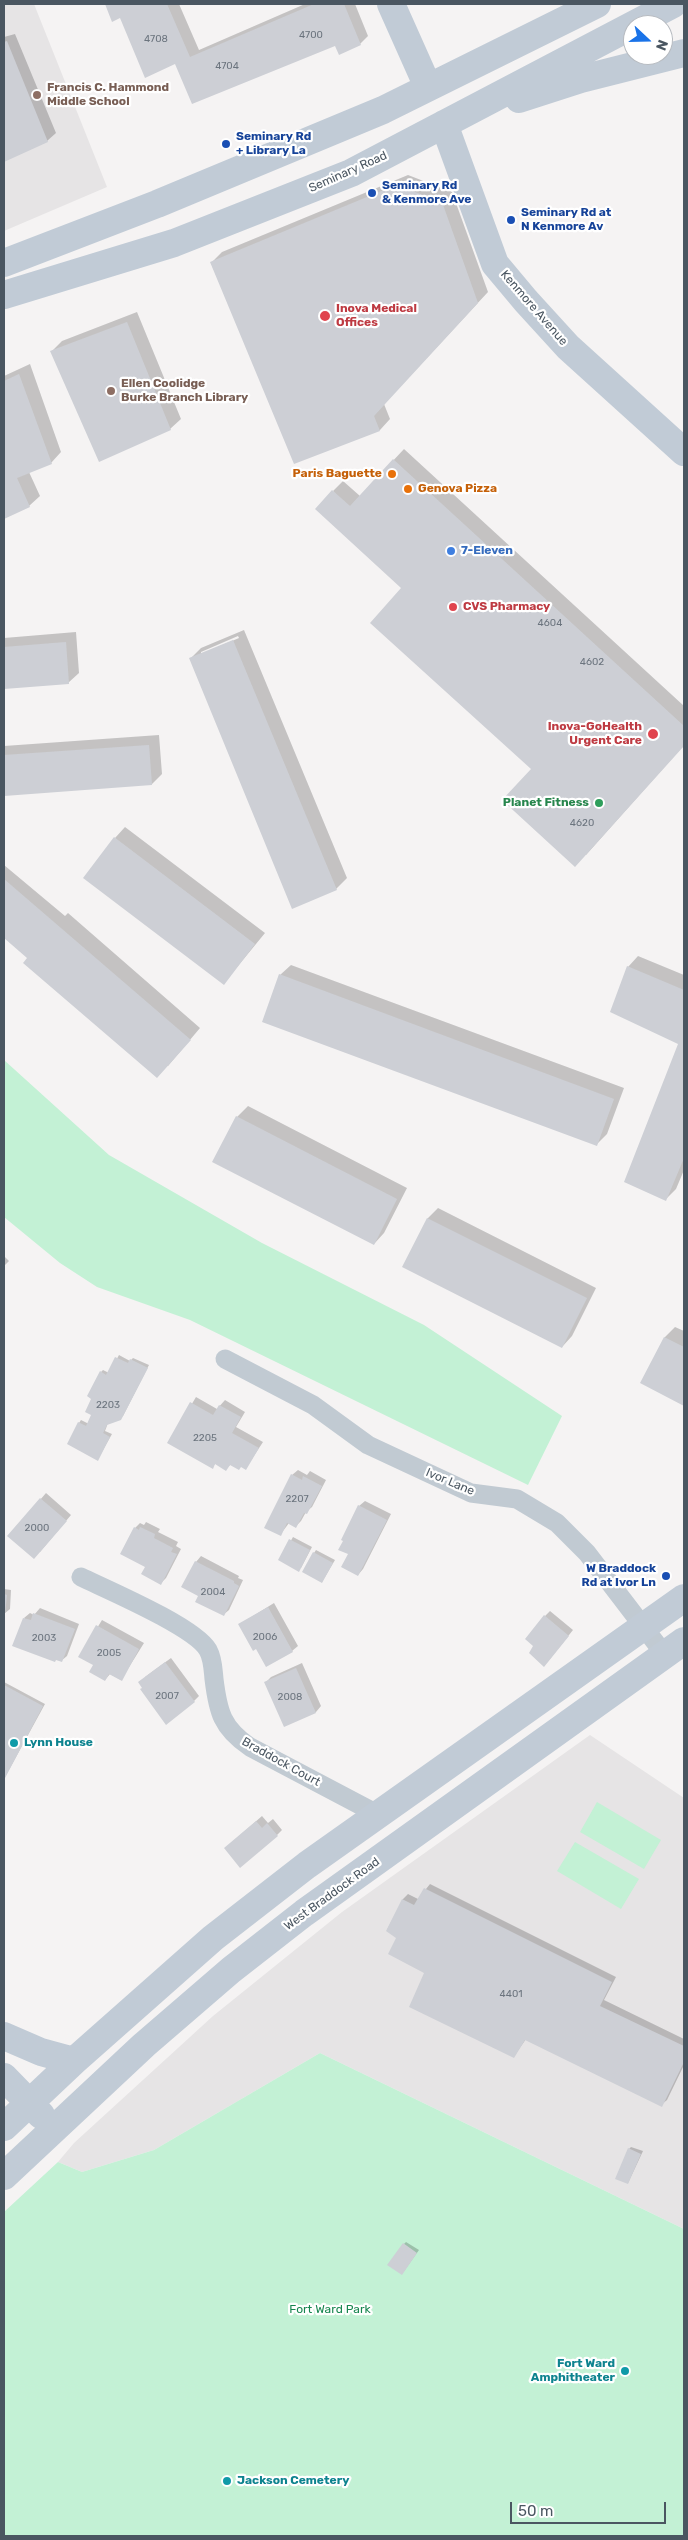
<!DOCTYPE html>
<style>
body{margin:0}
#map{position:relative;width:688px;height:2540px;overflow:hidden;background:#f5f3f3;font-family:Rubik,sans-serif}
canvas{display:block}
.frame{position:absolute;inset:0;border:5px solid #4a5661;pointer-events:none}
.north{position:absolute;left:623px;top:15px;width:50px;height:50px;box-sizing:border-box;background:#fff;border:1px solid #b7bbc0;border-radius:50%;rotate:111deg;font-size:14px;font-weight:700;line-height:20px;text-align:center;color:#4a5661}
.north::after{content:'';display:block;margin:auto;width:18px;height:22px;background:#1a73e8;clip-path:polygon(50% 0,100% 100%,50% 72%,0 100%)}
.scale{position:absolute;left:510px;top:2502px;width:156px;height:22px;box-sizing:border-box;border:2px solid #4a5661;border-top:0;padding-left:6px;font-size:15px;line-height:18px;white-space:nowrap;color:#4a5661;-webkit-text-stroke:4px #fff;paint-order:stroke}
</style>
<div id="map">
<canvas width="688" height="2540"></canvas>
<div class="frame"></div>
<div class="north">N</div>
<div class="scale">50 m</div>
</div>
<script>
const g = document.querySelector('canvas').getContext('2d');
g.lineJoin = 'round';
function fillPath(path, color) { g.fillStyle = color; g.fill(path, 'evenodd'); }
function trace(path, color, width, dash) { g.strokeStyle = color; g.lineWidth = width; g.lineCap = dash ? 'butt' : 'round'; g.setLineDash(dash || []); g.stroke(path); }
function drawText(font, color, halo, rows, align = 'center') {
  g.font = font + ' Rubik,sans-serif'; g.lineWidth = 4.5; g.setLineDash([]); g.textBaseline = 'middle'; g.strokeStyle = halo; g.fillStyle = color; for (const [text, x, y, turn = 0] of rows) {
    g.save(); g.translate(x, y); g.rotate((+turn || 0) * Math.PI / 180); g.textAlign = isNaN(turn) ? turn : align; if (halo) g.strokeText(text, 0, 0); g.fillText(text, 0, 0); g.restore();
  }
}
const education = new Path2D(`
 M4,4H34L107,187L4,231Z
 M590,1735L684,1798V2229L320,2053L154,2150L82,2172L58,2162L74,2143L213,2016L342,1912Z`);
const green = new Path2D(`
 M4,1060L109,1155L262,1243L424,1325L562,1416L528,1485L190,1320L97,1287L60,1263L4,1217Z
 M597,1802L661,1840L644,1869L580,1832Z
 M575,1842L639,1879L621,1909L557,1871Z
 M320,2053L684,2229V2536H4V2212L58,2162L82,2172L154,2150Z`);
const shadow = new Path2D(`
 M106,4H179L199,50L305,4H355L368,36L360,44H336L176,62L121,17L112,20Z
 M15,34L56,133L47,141L4,161V37Z
 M408,175L452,192L488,292L384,404L390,419L380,430L295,462L211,263L222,252Z
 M137,312L181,419L170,429L52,351L62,341Z
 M30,364L61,452L51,463L29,472L40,496L29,506L4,518V376Z
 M404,449L684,706V745L586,855L533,769L333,491L343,481L360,496Z
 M244,630L347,878L336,889L190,659L201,648ZM238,636L239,638L201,654V652Z
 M76,632L79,673L68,683L4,688V638Z
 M159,735L162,774L152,784L4,794V746Z
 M125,827L265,933L224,983L115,838Z
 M4,865L65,916L68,913L200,1028L168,1066L4,936Z
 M638,956L684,975V1170L676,1189L666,1199L680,1044L628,967Z
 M291,965L624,1088L607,1134L596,1145L280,975Z
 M248,1106L407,1188L384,1233L374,1244L237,1117Z
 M438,1208L596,1288L572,1336L562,1347L404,1266L428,1218Z
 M4,1256L9,1261L4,1266Z
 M675,1327L684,1331V1403L642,1382L665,1337Z
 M119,1355L130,1361L133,1358L149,1365L123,1416L108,1423L105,1431L112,1434L98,1459L79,1423L81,1420L89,1424L93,1415V1398L101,1372L103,1370L109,1373Z
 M196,1397L217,1409L225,1400L245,1412L236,1427L263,1442L246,1468L231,1464L226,1469L216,1463L212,1467L169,1442Z
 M298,1470L307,1475L310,1471L326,1480L312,1507L306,1512L301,1521L296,1526L289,1523L280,1535L292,1475Z
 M46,1493L71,1515L40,1552L9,1536Z
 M365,1501L391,1514L363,1569L358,1575L349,1554L359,1506Z
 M146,1522L160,1529L158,1532L178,1542L176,1546L181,1549L166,1578L161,1583L146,1567L135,1528L140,1523L144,1525Z
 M293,1537L312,1547L301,1568L280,1560Z
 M316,1550L335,1560L322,1582L314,1553Z
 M201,1556L239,1576L238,1578L243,1580L229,1610L223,1615L200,1595L196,1562Z
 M4,1589L11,1590L10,1609L4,1614Z
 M274,1603L298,1646L292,1651L256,1648L240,1624Z
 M40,1608L79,1624L67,1656L61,1661L57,1659L24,1618L30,1613L34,1615Z
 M550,1611L573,1630L549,1660L545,1616Z
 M102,1620L144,1643L121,1680L110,1674L105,1680L95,1665L80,1656Z
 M171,1658L199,1696L194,1701L144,1687L145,1677Z
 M302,1663L321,1706L316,1712L285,1725L266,1682L271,1677Z
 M4,1682L45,1704L4,1779Z
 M262,1816L268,1823L273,1819L282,1830L277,1835L231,1843Z
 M430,1884L616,1977L604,2000L684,2039V2065L667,2100L661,2105L526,2039L514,2056L426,1973L398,1938L387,1930L403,1899L408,1894L418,1899Z
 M631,2147L643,2151L628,2183L629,2149Z
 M406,2242L419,2250L404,2271V2244Z`);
const building = new Path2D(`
 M105,4H167L190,57L314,4H344L361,45L339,55L335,46L192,104L175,64L145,78L120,18L112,22Z
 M7,41L48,142L4,162V42Z
 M396,185L442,202L478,303L374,416L380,431L294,464L210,262Z
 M127,322L171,430L99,462L50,351Z
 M19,374L52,464L17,478L30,507L4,519V381Z
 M393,459L684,726V746L575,867L502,800L531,769L370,623L401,588L315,509L332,490L350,506Z
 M233,640L337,890L292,909L189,658Z
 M66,642L69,684L4,689V647Z
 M149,745L152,785L4,796V755Z
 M114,837L255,944L224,985L83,878Z
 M4,879L191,1040L157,1078L23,963L27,958L4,938Z
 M627,966L684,990V1158L666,1201L624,1182L678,1044L610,1012Z
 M279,974L614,1099L597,1146L262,1022Z
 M236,1116L397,1199L374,1245L212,1162Z
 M427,1218L587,1298L562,1348L402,1267Z
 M664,1337L684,1347V1406L640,1383Z
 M115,1357L128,1363L130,1359L148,1368L121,1420L107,1425L103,1433L110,1437L98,1461L67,1444L78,1422L86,1426L91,1415L85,1412L91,1399L87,1396L100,1371L106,1375Z
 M190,1402L213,1415L219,1405L241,1417L232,1433L259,1448L246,1470L241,1467L239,1470L230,1465L226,1471L215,1464L213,1469L167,1443Z
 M291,1474L302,1480L303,1476L322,1486L307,1514L304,1513L296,1528L287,1523L281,1536L264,1528Z
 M40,1498L67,1521L34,1559L7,1536Z
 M358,1505L387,1520L358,1576L341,1567L348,1554L338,1550L343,1541L341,1540Z
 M134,1527L139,1530L140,1527L155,1534L154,1538L173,1548L171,1552L177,1554L161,1585L141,1574L145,1567L120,1554Z
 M289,1539L310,1550L299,1572L278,1560Z
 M313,1552L333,1563L322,1583L302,1572Z
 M195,1561L234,1581V1583L239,1586L224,1616L195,1602L198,1596L181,1587Z
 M4,1594L7,1595L5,1613H4Z
 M268,1607L293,1652L266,1667L256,1649L253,1651L238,1624Z
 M33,1613L75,1629L62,1662L56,1660L55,1662L12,1646L23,1618L31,1620Z
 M544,1615L569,1636L544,1667L529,1653L533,1646L525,1639Z
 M96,1625L139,1649L122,1681L109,1674L105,1681L89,1672L93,1665L78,1657Z
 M165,1662L195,1702L166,1725L140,1689L142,1688L138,1682Z
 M296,1668L316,1713L284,1727L264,1682Z
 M4,1685L43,1706L4,1780Z
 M256,1821L262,1828L267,1823L278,1836L240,1868L224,1848Z
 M424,1888L612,1982L600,2006L684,2046V2062L662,2107L525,2040L514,2058L409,2007L424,1973L388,1954L396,1938L386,1931L402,1899L414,1905Z
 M628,2148L641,2154L628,2184L615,2179Z
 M403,2243L417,2253L402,2275L387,2265Z`);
const street = new Path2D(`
 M225,1359L313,1405L368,1445L471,1493L517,1499L557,1523L587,1553L665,1655
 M81,1577C108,1590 195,1627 208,1650C213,1659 213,1669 214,1679C218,1712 222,1728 250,1747L379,1815`);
const secondary = new Path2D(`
 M391,4L424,78
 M519,99L581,79L684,53
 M444,124L495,264L526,301L568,347L684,452
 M4,263L157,204L383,110L597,4
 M4,295L174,243L351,173L673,4
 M4,2036L41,2052L74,2061
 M4,2077L41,2115
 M4,2127L74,2061L213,1938L307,1865L684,1598
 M4,2176L144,2045L231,1970L304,1913L684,1641`);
const markers = [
 [37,95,5,"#8d6e63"],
 [226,144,5,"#1a4fb4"],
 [372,193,5,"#1a4fb4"],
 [511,220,5,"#1a4fb4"],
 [325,316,6,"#e0444e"],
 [111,391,5,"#8d6e63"],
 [392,474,5,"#e8710a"],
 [408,489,5,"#e8710a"],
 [451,551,5,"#3f7fe0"],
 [453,607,5,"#e0444e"],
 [653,734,6,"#e0444e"],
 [599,803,5,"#2e9e5b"],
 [666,1576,5,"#1a4fb4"],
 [14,1743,5,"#0f9aa8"],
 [625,2371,5,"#0f9aa8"],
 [227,2481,5,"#0f9aa8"]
];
const numberNames = [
 ["4700",311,35],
 ["4708",156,39],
 ["4704",227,66],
 ["4604",550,623],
 ["4602",592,662],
 ["4620",582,823],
 ["2203",108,1405],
 ["2205",205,1438],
 ["2207",297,1499],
 ["2000",37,1528],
 ["2004",213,1592],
 ["2006",265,1637],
 ["2003",44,1638],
 ["2005",109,1653],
 ["2007",167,1696],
 ["2008",290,1697],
 ["4401",511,1994]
];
const educationNames = [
 ["Francis C. Hammond",47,88],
 ["Middle School",47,102],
 ["Ellen Coolidge",121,384],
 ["Burke Branch Library",121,398]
];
const transitNames = [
 ["Seminary Rd",236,137],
 ["+ Library La",236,151],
 ["Seminary Rd",382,186],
 ["& Kenmore Ave",382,200],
 ["Seminary Rd at",521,213],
 ["N Kenmore Av",521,227],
 ["W Braddock",656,1569,"right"],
 ["Rd at Ivor Ln",656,1583,"right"]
];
const streetNames = [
 ["Seminary Road",348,172,-24],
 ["Kenmore Avenue",534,308,49],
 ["Ivor Lane",450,1482,23],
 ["Braddock Court",281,1762,29],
 ["West Braddock Road",332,1894,-36]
];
const healthNames = [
 ["Inova Medical",336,309],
 ["Offices",336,323],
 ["CVS Pharmacy",463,607],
 ["Inova-GoHealth",642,727,"right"],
 ["Urgent Care",642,741,"right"]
];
const foodNames = [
 ["Paris Baguette",382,474],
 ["Genova Pizza",418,489,"left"]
];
const shopNames = [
 ["7-Eleven",461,551]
];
const leisureNames = [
 ["Planet Fitness",589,803]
];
const cultureNames = [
 ["Lynn House",24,1743],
 ["Fort Ward",615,2364,"right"],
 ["Amphitheater",615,2378,"right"],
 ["Jackson Cemetery",237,2481]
];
const parkNames = [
 ["Fort Ward Park",330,2310]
];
fillPath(education, '#e6e4e5');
fillPath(green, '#c3f1d5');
fillPath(shadow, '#0003');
fillPath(building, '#cdcfd5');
trace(street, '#c1cad2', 19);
trace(secondary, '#c1cbd6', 28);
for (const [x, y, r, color] of markers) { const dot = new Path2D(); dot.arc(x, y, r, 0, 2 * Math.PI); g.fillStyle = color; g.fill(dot); trace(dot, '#fff', 2); }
drawText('10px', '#6b747e', null, numberNames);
drawText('bold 12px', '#785e54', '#fff', educationNames, 'left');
drawText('bold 12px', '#164399', '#fff', transitNames, 'left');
drawText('12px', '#4a5661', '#fff', streetNames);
drawText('bold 12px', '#be3a42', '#fff', healthNames, 'left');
drawText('bold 12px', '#c56008', '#fff', foodNames, 'right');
drawText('bold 12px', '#366cbe', '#fff', shopNames, 'left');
drawText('bold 12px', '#27864d', '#fff', leisureNames, 'right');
drawText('bold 12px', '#0d838f', '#fff', cultureNames, 'left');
drawText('12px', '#17864f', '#fff', parkNames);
</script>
